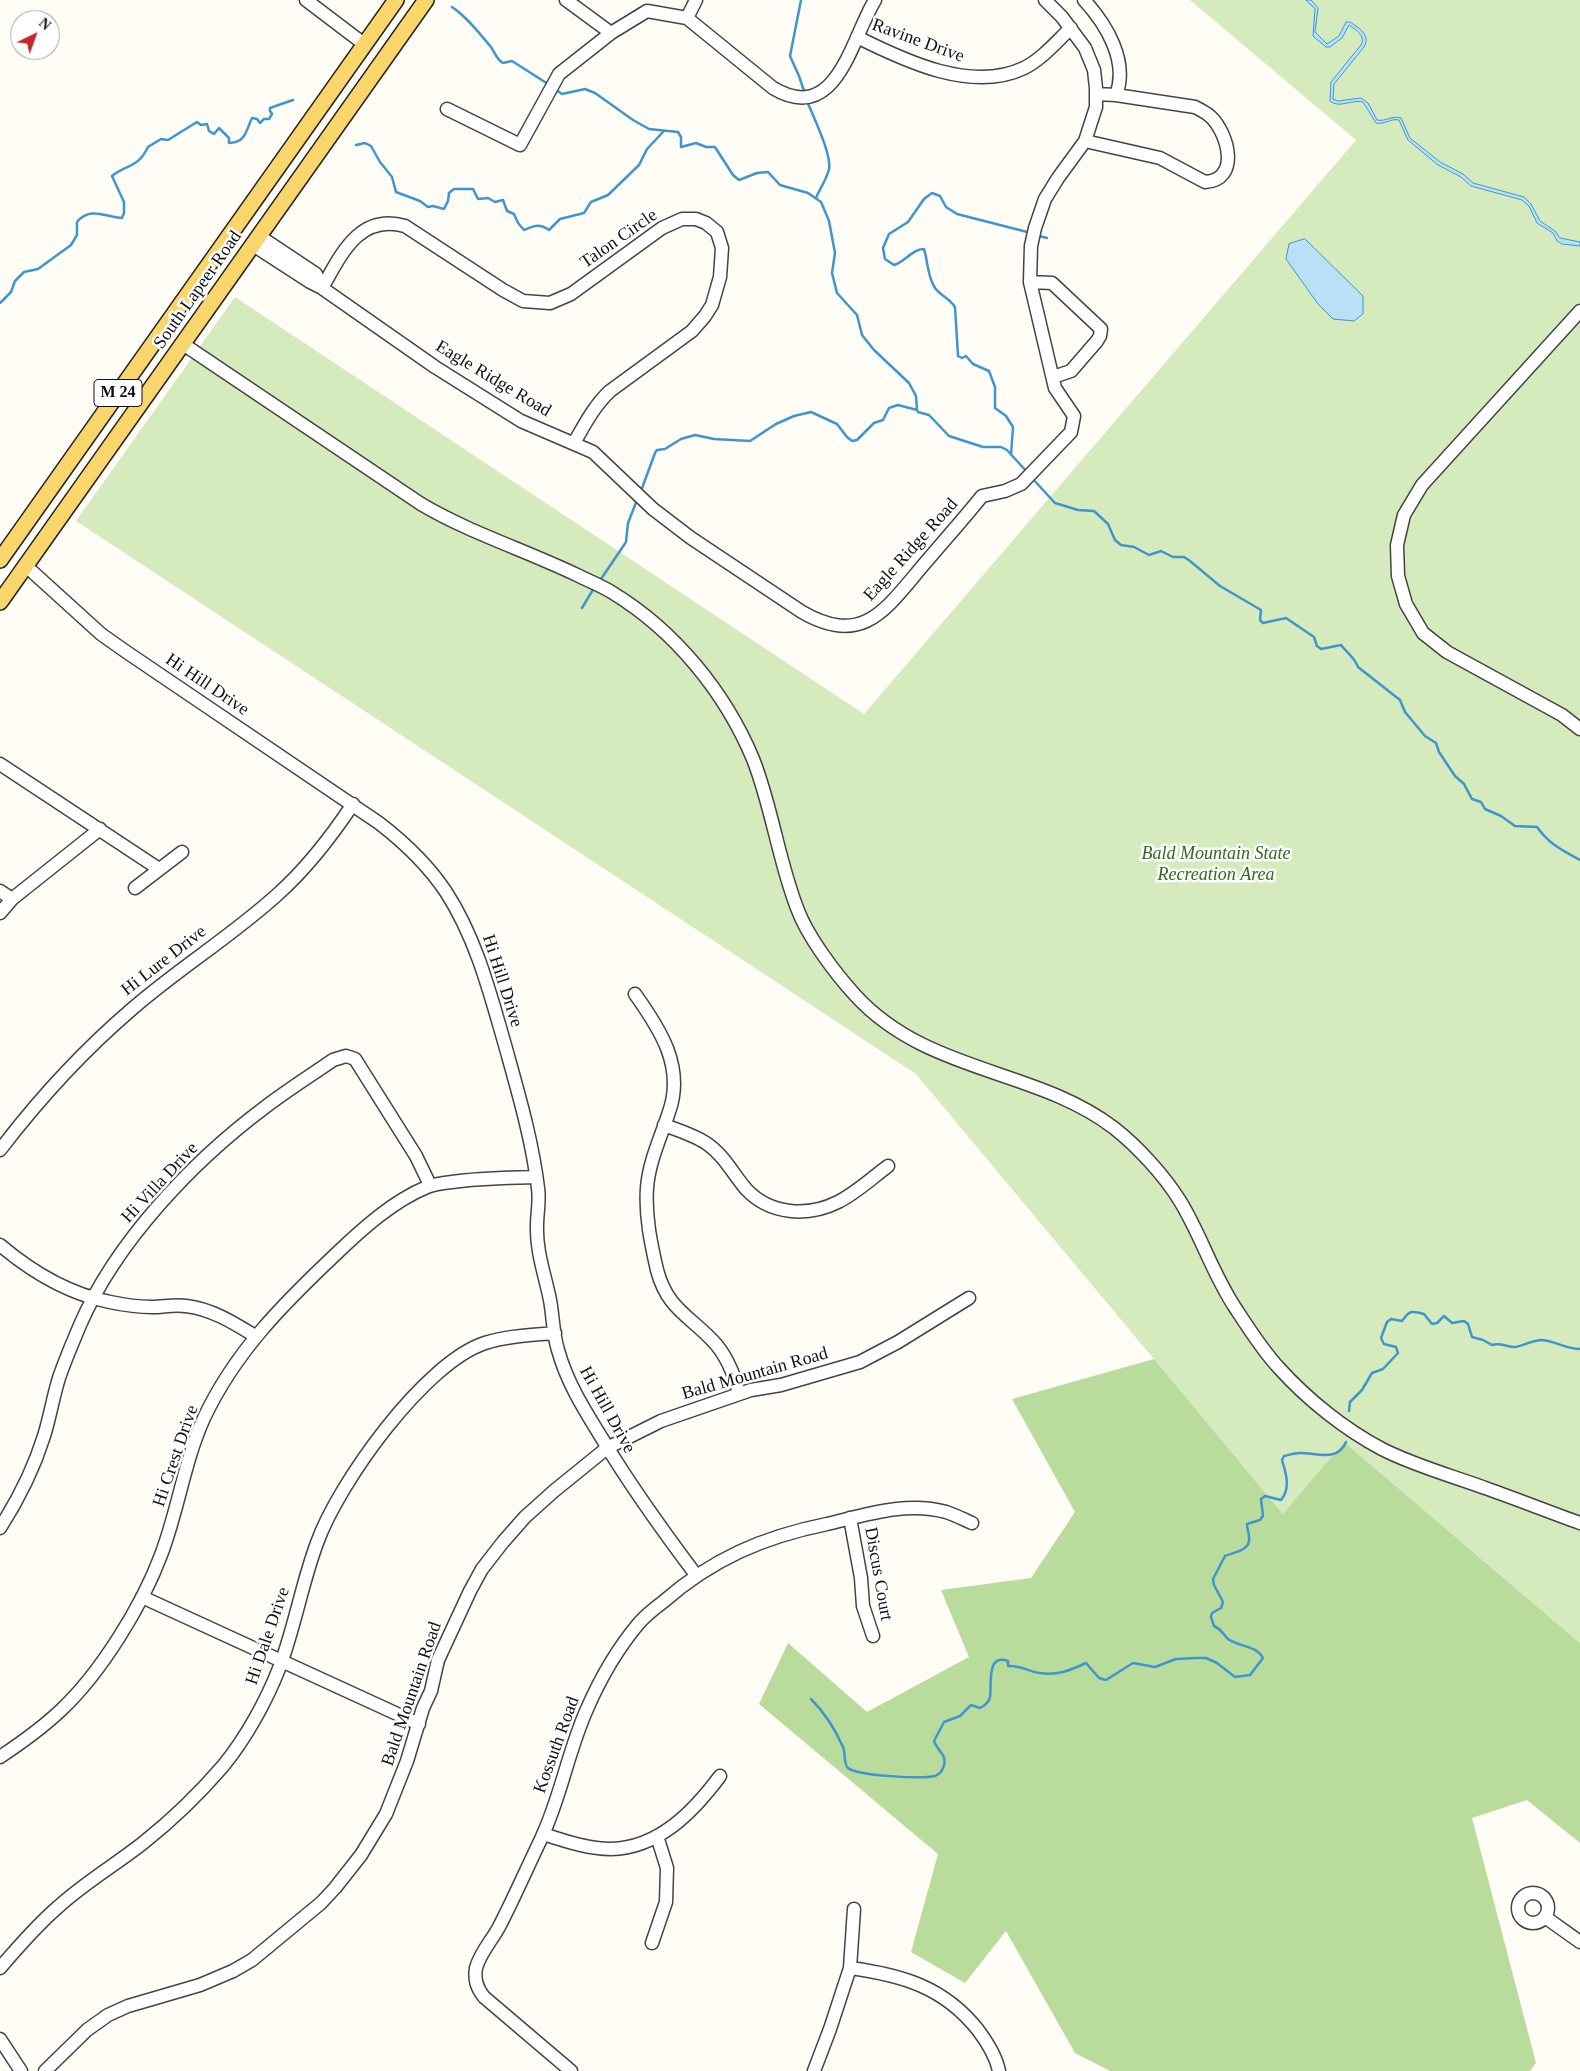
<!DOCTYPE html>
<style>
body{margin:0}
#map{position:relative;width:1580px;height:2071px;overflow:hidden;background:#fffdf5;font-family:"Times New Roman",serif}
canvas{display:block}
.north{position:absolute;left:10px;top:10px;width:50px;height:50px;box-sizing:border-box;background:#fff;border:1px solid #a0a0a0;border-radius:50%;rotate:42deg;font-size:14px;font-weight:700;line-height:20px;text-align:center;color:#111}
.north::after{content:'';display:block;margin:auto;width:18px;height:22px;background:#c4262e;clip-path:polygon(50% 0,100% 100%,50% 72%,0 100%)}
</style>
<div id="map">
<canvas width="1580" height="2071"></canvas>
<div class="north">N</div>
</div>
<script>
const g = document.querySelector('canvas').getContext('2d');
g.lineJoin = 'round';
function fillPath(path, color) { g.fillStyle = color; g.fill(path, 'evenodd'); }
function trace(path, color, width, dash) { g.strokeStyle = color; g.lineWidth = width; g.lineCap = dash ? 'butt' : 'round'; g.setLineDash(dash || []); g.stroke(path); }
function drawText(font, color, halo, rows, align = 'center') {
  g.font = font + ' "Times New Roman",serif'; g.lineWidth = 5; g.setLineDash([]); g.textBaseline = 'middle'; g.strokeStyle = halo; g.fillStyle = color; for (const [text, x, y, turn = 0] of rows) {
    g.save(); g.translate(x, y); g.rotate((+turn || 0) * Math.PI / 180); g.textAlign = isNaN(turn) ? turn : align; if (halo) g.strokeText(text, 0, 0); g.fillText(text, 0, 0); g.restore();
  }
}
const green = new Path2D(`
 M1190,0H1580V1643L1344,1442L1284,1515L916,1074L76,521L235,297L864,714L1356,140Z`);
const forest = new Path2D(`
 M1154,1359L1283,1514L1344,1442L1580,1643V1843L1527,1800L1472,1818L1536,2063L1530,2071H1110L1075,2053L1006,1931L965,1983L911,1952L938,1854L759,1704L788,1643L867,1712L969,1657L941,1590L1031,1578L1075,1512L1012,1399Z`);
const water = new Path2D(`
 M1306,0H1311L1318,8L1315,32L1327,44L1339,36L1346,22H1350C1359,28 1371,35 1364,47L1334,84L1333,99L1338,101L1361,98L1368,103L1377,120C1386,122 1392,115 1401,118L1410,138L1440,162L1463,174L1473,183L1524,197L1531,204L1540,221L1555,231L1560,238L1580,242V246L1562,244L1557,241L1553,233L1537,223L1529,206L1522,200L1471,186L1461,177L1438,165L1408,140L1399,120C1391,118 1384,125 1376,123L1363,102C1352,99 1339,109 1330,101L1331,82L1361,45C1366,36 1356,30 1349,25L1342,38L1330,47H1326L1313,36L1315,9Z
 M1305,239L1363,296V314L1354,321L1333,319L1318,304L1286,259L1289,244Z`);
const stream = new Path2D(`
 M801,0L790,56L799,76L804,91
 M452,7C467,17 479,33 491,47C495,53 497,60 503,63L512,61L548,84
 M555,89L562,94L585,89L595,93L633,120L649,129L678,132L681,137V147L696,143L706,147H715L733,175L739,180L757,173L768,172L780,185L808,193L821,202L829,221L835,253L832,273L837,293L857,315L862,335L874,350L909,383L916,396L917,410
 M807,101C813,116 832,155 829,169C827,179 820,188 816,198
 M356,145L365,143L371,146L380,162L392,177L396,192L420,201L428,207L433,206L444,209L448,201L449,193L454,189H473L478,199L488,198L495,202L503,200L507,211L514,214L518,223L524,230C534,226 539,223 549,230L560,219L584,213L591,202L608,195L639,165L647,149L663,132
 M1039,236L1047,238
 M0,303L11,292L15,281L24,272L38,269L71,245L77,235V222C90,206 105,217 122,218L124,213V202L112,176C127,164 138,168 148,147L161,139L168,140L197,122L201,125L207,124L209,131L214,134L219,128L229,138V143C246,143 246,130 252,118L257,119L260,123L264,119H269L272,114L270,111V108L293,100
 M1011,455L1013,427L1006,416L995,408V387L989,371L973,364L966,356L962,358L958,356L955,307C950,299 941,296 935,288C927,276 928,261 924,249C912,249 905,262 894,265L885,259L883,248L889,234L908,222L924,199L932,193L940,196L946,207L957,214L1031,233
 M1032,478L1055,503L1078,510L1094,511L1108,524L1115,540L1121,545L1134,547L1149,555L1161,551L1173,557H1184L1190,561L1220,586L1261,610L1260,620L1263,623L1286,618L1314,637L1317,646L1321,649L1341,645C1347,653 1354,657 1358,667L1400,700L1405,712L1425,736L1436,743L1439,752L1455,776L1464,784L1472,799L1481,802L1485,809L1501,816L1515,826L1537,827C1549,844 1562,850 1580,860
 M641,491L655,453L657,450L665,449L681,439L695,435L714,439L750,441L776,424L794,416L811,412L837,424L847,437L852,441L857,440L874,423L883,420L889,408L898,405L917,410L918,412L929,415L949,436L983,447H1001L1007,450L1027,472
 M599,582L626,542L628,523L637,500
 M582,608L594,588
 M1349,1411L1350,1402L1362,1390L1372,1373L1383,1369L1398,1353L1396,1347L1384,1344L1381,1338L1387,1322L1391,1319L1402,1321C1409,1311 1411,1310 1424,1314L1432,1324L1437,1323L1444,1316L1452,1323L1464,1321L1468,1324L1472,1337L1483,1340L1492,1345C1501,1342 1506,1347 1515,1347C1524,1346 1532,1340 1542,1340C1555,1341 1566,1349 1580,1349
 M811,1699C825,1713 835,1729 843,1747C846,1753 843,1763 848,1768C858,1776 922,1779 935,1776C940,1774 943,1770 944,1765C947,1755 937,1750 934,1741L944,1722L960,1716L971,1705L980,1708C984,1706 989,1702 990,1697C992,1685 986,1653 1008,1661V1666C1021,1665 1029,1672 1040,1673C1057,1676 1071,1670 1086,1663L1099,1678L1106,1680L1133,1663L1155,1667L1176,1659L1196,1658H1206L1217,1663L1235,1677L1250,1675L1263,1658C1256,1645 1239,1647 1228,1639C1222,1634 1223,1630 1214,1626L1211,1617L1212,1613L1221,1608L1223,1602L1214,1585L1213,1579L1225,1556C1234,1552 1251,1551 1249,1537C1249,1532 1247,1529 1247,1524L1260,1520L1263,1516L1261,1499L1265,1496L1281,1500C1291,1488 1286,1473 1282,1460L1284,1456C1289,1455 1295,1453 1300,1453C1317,1453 1338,1462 1346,1442`);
const minor = new Path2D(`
 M306,0L364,44
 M566,0L611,33
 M1084,0C1106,24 1129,61 1116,95
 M647,11L687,18L773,88C837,126 851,39 875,0
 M687,18L696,0
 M857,37C905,61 972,93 1024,68C1042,59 1056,42 1071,28
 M447,109L520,145L559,74L611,33L647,11
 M1085,141L1160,158L1205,182C1240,180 1229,135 1211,117C1207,113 1201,110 1195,107L1116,95L1096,94
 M259,236L316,274L322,288
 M253,245L310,282L322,288L435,367L521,421L593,452L653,509L691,538L802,612C861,646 884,612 920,569C940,545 962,521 982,496L1005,491L1021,484L1071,432L1074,416L1055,388L1030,282L1031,246L1035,228L1045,199L1058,178L1085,141L1096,107V88L1094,70L1085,48L1062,17L1045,0
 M1030,282L1052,283L1101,329L1100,336L1097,341L1071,371L1053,377
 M322,288C341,255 359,213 405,226L503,290L523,301L550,303L571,294L662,228L682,219H696L706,223L717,232L722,248L720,277L712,305L705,316L692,331L610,391C594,406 585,424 574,443
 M1580,311L1422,485L1404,515L1397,545L1398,576L1406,604L1423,633L1447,652L1562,715L1580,729
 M183,344L421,504C470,533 525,550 577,575C589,581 602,586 613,593C675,631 725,692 753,759C772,807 778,859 797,908C807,936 835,973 855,995C927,1074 1036,1068 1114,1128C1137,1146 1164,1175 1180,1201C1201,1235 1213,1275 1236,1309C1249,1329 1263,1351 1279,1368C1307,1399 1344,1429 1382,1449C1415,1466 1453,1476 1488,1489C1519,1500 1549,1512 1580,1523
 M26,566L101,634L125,651L379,823C405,843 428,865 446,892C476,938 490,993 505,1045C518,1092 532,1139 538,1188C540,1201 537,1212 537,1226C536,1251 545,1275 550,1300C553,1316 553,1334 558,1350C567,1383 585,1411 603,1440C631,1487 663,1531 696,1575
 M0,764L159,869
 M135,888L182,852
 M0,891L12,899
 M0,913L12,899L100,829
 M635,994C660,1029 685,1067 669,1112C661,1137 649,1161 647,1188C645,1216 651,1244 657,1270C667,1308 688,1315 712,1340C727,1355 734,1374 739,1393
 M664,1125C678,1130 694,1135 706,1143C724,1155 733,1174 746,1189C770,1215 808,1217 838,1202C856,1193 872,1178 888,1166
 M0,1150C39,1099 83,1051 132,1009C179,968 232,936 278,894C307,868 331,837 353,804
 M0,1245C32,1272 69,1294 110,1302C124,1305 138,1307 152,1307C163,1307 175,1304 186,1306C212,1309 234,1323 255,1336
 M850,1518L861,1578L863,1606L873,1636
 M0,1528C18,1500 34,1468 44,1436C50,1417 53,1397 59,1378C65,1360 73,1342 80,1325C116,1242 192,1162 264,1108C286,1091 310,1076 333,1060L346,1056L355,1059L416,1156L430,1185
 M142,1597L419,1724
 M0,1757C21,1743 42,1728 60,1711C100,1674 142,1606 161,1555C178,1511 184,1462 204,1418C235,1352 283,1304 336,1254C362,1229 393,1201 427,1187C435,1184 444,1183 452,1182C480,1178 508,1178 536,1177
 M543,1834C565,1841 588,1849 611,1849C659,1848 694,1811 720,1776
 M1518 1908a15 15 0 1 1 30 0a15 15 0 1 1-30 0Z
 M1545,1917L1580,1942
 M652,1943L666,1902L667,1868L657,1836
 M0,1968C18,1947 37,1925 58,1907C84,1883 115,1865 143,1843C172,1820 199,1794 223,1766C246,1738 267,1700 280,1666C295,1626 302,1583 317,1543C338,1484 424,1363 485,1343C507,1336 532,1335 555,1333
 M850,1968C902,1975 944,1987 978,2030C987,2042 996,2056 999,2071
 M0,2039L21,2071
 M45,2071L87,2030L108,2015L128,2006L200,1985L233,1971L252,1960L321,1903L335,1888L361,1855L386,1814L407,1761L423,1708L431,1691L438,1660L470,1591L482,1569L503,1542L525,1517L554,1491L607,1448L661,1421L751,1390L781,1385L860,1362L898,1342L969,1298
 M571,2071L484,1997C477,1988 474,1980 476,1968C480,1953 492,1940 499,1927C514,1898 527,1868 541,1839C561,1797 568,1751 587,1709C600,1679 618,1648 639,1623C646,1615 655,1608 663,1602C712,1559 763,1537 827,1524C865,1515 907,1501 946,1512C955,1515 963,1519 972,1523
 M814,2071L830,2029L850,1968L854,1909`);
const major = new Path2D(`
 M0,560L396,0
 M0,602L426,0`);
const shields = [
 [118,393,48]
];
const shieldNames = [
 ["M 24",118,393]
];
const streetNames = [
 ["Ravine Drive",918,41,20],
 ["Talon Circle",619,239,-35],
 ["South Lapeer Road",198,290,-55],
 ["Eagle Ridge Road",493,379,31],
 ["Eagle Ridge Road",911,550,-48],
 ["Hi Hill Drive",207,685,34],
 ["Hi Lure Drive",164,961,-38],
 ["Hi Hill Drive",502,981,72],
 ["Hi Villa Drive",160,1183,-47],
 ["Bald Mountain Road",755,1374,-16],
 ["Hi Hill Drive",607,1410,61],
 ["Hi Crest Drive",176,1456,-71],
 ["Discus Court",878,1574,80],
 ["Hi Dale Drive",268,1636,-71],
 ["Bald Mountain Road",412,1694,-71],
 ["Kossuth Road",557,1745,-70]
];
const parkNames = [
 ["Bald Mountain State",1216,854],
 ["Recreation Area",1216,875]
];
fillPath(green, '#d5ebbd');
fillPath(forest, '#b9dc9c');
fillPath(water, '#b9e0f7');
trace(water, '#3f96cf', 1);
trace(stream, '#3f96cf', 2.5);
trace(minor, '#444', 15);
trace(major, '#222', 18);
trace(minor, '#fff', 12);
trace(major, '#f9d66b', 15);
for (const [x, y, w] of shields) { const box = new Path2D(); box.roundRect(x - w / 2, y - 13.5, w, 27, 4); g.fillStyle = '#fff'; g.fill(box); trace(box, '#111', 1); }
drawText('bold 16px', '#111', null, shieldNames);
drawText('18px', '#111', '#fff', streetNames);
drawText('italic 18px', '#2f6b1f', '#fff', parkNames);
</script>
